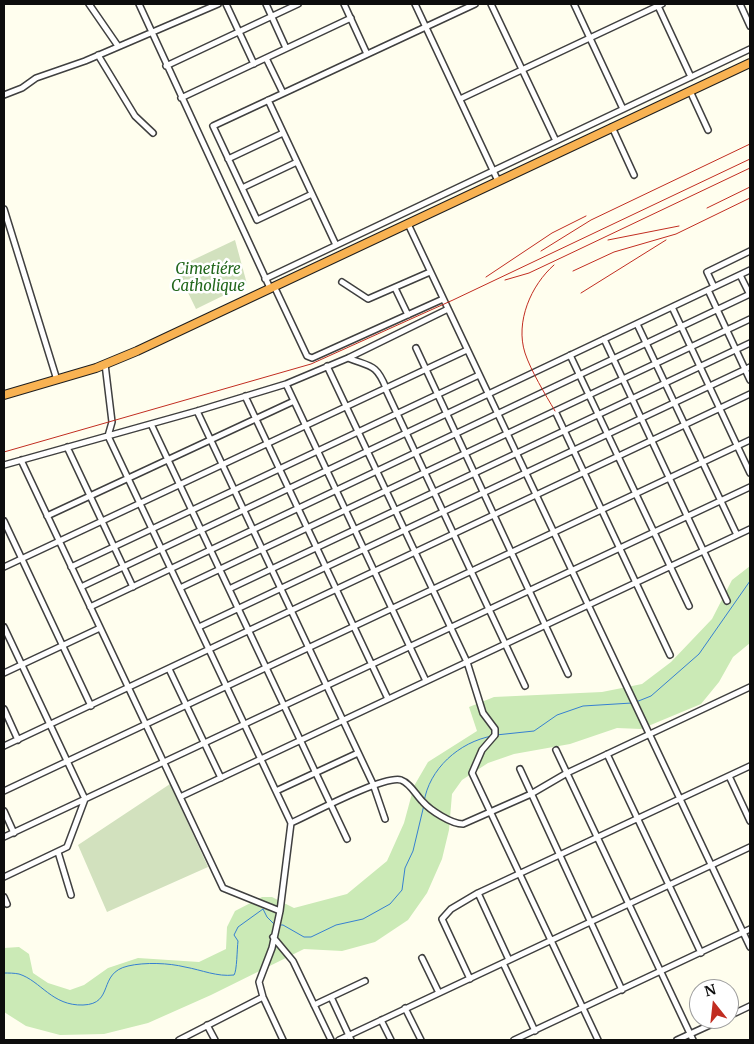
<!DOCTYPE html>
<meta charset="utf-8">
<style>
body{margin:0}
#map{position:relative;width:754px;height:1044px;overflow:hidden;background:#fffeee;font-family:Merriweather,serif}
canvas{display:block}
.frame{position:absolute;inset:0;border:5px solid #0d0d0d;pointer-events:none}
.north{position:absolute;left:689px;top:979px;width:50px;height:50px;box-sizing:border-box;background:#fff;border:1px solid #9e9e9e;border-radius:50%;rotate:344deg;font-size:14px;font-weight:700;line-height:20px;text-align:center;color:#0d0d0d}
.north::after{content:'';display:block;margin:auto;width:18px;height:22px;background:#c12d21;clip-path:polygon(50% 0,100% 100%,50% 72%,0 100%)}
</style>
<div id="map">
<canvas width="754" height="1044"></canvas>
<div class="frame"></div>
<div class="north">N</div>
</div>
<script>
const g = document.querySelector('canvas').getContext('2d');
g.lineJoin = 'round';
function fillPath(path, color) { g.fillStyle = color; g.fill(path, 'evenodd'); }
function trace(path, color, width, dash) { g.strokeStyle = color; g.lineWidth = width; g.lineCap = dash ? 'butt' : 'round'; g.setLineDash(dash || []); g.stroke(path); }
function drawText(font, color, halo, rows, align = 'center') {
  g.font = font + ' Merriweather,serif'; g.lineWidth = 5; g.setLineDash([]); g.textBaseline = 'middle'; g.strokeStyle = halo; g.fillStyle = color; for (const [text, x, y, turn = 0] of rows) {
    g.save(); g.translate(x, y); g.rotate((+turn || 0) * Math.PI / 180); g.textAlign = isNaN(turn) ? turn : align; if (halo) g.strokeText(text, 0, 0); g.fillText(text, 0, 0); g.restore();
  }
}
const green = new Path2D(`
 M750,566V643L733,657L719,682L701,704L641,729L617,728L570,744L514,754L488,763L462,780L452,794L449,830L442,859L427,893L408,920L375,942L342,951L304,949L211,995L148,1023L104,1034L60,1035L26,1026L4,1012V948L19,947L29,954L33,973L48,983L70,990L84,985L108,968L138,958L199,962L226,949L227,927L235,911L262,897H272L294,908L347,894L387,861L404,823L414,786L428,762L477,731L469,707L494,697L602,692L642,684L671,662L712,619L732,580Z`);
const cemetery = new Path2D(`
 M235,240L247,284L196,309L176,268Z
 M170,784L208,867L107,912L78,845Z`);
const stream = new Path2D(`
 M636,702L651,696L699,654L750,581
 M496,735L534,731L557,715L583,706L632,703
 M424,802C429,769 459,742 492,736
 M279,925H283L304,937H311L336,925L363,919L390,904L402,890L405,868L413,851L424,805
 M4,973C9,973 14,973 19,974C41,981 52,1006 83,1005C115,1004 97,973 128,966C145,962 169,963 185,967C202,970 217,977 234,975C237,971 237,949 238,941L234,935L238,927L263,909L267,917L275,925`);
const minor = new Path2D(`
 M89,4L118,46
 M139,4L270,288
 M226,4L254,64
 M266,4L286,48
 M344,4L367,54
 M415,4L498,181
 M491,4L556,141
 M574,4L623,109
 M740,4L750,26
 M658,6L691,77
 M98,55L135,116L153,133
 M266,58L283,93
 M166,66L298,4
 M690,91L708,130
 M4,95L22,88L36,78L85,61L218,4
 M181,98L351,18
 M460,99L662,4
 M268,100L336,245
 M612,127L634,175
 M228,159L283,133
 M242,188L297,162
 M312,194L257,220L213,126L475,4
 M4,209L57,380
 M408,224L750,947
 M740,275L750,295
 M265,279L750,49
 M342,282L368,299L430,272
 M274,286L307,356L312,358L443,299
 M714,287L707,272L750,251
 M395,288L408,315
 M708,290L750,380
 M672,307L750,473
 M637,324L737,535
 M604,339L727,601
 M416,348L568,674
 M570,355L689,606
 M348,358C370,367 376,363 386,388
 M105,364L112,422L108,436L291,823L280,911L272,948L259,982L263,997L283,1040
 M327,366L467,662L483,713L495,729V735L482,750L472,773L598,1040
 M286,384L426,681
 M385,388L525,686
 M245,396L388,699
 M197,411L373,784L385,819
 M555,411L670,655
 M151,424L347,839
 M67,447L133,587
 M21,460L223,888L280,911
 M4,465L197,411L286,384L348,358L448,309
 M47,516L294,401
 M4,521L91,706
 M4,567L467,350
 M71,567L479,375
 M81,587L750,270
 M180,588L750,319
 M229,589L750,343
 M90,607L750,294
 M4,627L85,799L67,847L4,877
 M199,627L750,367
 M169,669L221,778
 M4,673L100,628
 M4,709L18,740
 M4,746L750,394
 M556,750L693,1040
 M607,754L701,953
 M520,769L622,990
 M729,776L750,821
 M4,791L750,440
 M276,791L358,753
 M180,797L750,529
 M4,811L14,833
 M291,823C311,814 384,775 401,780C410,783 416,795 423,802C430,810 451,824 463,824L531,794L567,773L750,687
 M4,837L750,487
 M58,852L71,895
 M478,893L509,960
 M4,897L7,904
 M273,937L293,961L331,1040
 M422,958L439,993
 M503,963L535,1031
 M470,979L442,919L451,909L478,893L750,766
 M331,997L365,981
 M314,1005L331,997L351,1040
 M405,1008L421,1040
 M729,1016L750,1006
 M381,1020L391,1040
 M207,1025L215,1040
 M179,1040L263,997
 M339,1040L750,847
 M514,1040L750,929
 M677,1040L723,1019`);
const highway = new Path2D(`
 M4,395L96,368L137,351L750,63`);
const rail = new Path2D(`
 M707,208L750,187
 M608,240L679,226
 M541,251L591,220L750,144
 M554,265C531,285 515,322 525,353C531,371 545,394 555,411
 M573,271L614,252L676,234L750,198
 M486,277L552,233L586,216
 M505,280L529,273L565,256L750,168
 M581,293L666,240
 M4,452L311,364L453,300L750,159`);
const parkNames = [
 ["Cimetiére",208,270],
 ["Catholique",208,287]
];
fillPath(green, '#cbeab6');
fillPath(cemetery, '#d2e1be');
trace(stream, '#3680d1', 1);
trace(minor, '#404040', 8);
trace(highway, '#1e1e1e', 10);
trace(minor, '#fff', 5);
trace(highway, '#f8b252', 8);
trace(rail, '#c12d21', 1);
drawText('italic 15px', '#22671c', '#fff', parkNames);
</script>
